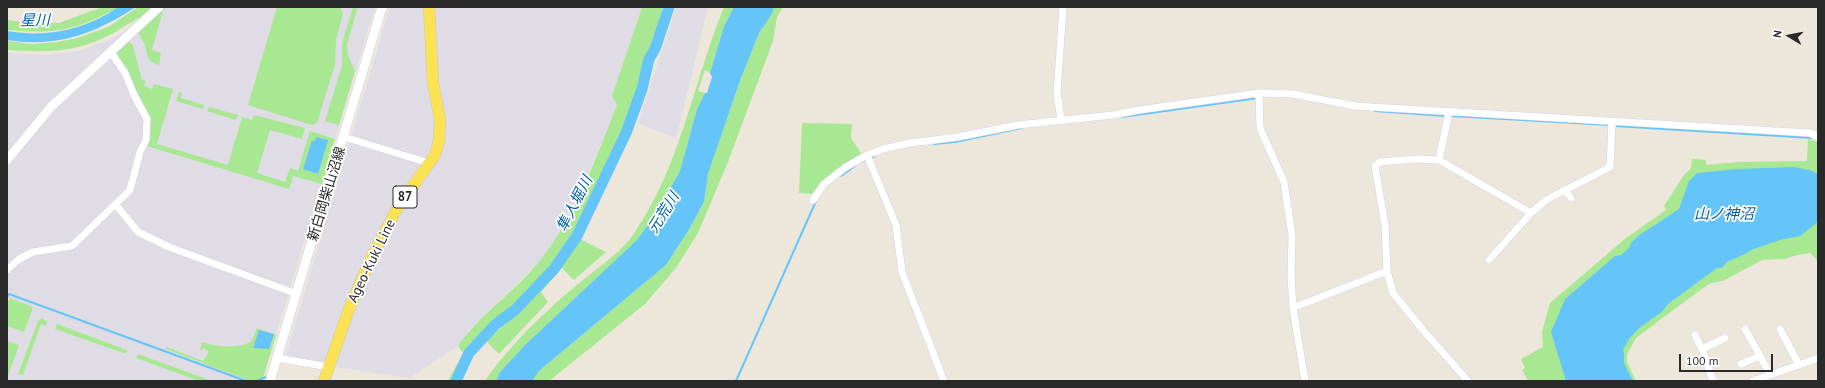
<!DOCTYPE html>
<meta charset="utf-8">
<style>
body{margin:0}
#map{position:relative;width:1825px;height:388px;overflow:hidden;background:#ede7db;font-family:"PT Sans",sans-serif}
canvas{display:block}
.frame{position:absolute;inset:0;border:8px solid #2a2a2a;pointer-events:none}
.north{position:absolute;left:1769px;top:16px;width:40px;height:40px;-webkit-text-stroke:3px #fff;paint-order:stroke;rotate:280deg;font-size:11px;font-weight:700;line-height:16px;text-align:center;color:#2a2a2a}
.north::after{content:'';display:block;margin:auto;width:14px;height:18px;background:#2a2a2a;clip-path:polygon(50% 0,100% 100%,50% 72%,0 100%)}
.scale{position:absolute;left:1679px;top:354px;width:94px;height:18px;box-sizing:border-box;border:2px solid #2a2a2a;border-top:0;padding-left:5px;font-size:12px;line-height:14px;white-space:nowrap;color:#2a2a2a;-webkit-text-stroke:3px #fff;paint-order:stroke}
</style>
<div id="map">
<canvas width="1825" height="388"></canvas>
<div class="frame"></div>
<div class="north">N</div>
<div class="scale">100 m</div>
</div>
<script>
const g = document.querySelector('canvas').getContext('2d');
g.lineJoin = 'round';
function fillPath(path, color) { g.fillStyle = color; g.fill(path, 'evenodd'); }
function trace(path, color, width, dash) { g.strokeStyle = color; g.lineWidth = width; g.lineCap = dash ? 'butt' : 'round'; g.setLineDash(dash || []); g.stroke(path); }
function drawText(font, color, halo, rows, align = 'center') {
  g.font = font + ' "PT Sans","Noto Sans JP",sans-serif'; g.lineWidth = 3.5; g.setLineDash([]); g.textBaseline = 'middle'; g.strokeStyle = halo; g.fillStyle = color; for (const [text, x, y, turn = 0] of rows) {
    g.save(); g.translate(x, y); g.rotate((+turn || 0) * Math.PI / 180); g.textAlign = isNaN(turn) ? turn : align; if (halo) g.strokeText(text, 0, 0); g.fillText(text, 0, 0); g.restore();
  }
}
const industrial = new Path2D(`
 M164,7H375L262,381H7V165L56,106Z
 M390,7H426L435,106V145L395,206L327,363L285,358Z
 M433,7H642L612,96L617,105L611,121L584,184L560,230L551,247L537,264L469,330L458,346L410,378L335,367L334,365L357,297L378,252L445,134L443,108L435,73Z
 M676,7H708L676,139L638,123Z
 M130,29L7,155V53L45,55L79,51L111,39Z`);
const green = new Path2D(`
 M102,7H119C76,31 56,34 7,30V20L34,23H59Z
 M138,7H153C146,15 137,19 128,24C86,52 56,53 7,50V41L32,44L57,42L77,38L108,27Z
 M164,7H167L163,11L152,50L161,53L159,65C144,61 149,54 144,43C142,39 139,35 137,31Z
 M277,7H340L343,13L336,40L335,64L317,123L312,125L248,105Z
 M353,7H358L347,44L348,55L355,71L339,125L325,121L342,65V43Z
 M642,7H662L661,23L654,44L643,64L635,97L625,125L603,178L567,247L552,268L534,287L480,334L465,354L451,381H448L463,353L458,346C480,314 513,293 538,263C574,219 596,158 617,105L612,96Z
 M724,7H734L724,26L710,73L705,70L698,91L705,93L697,109L680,171L657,212L637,241L525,345L500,372L496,381H485C506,349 547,309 577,285C594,270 615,257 630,239C635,233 638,226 643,219C683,154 695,77 724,7Z
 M774,7H783L777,17L773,41L728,162L698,233L676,268L645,304L549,381H532L539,371L666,265L690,228L704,202L708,174L740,81L759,33L772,14Z
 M127,40L133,46L142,80L146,81L144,86L152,89L154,84L173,89L157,144L228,165L242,117L252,120L254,115L305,128L302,139L270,130L257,173L285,182L290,168L298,171L310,131L335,139L322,184L293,176L289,189L147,146L149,141L150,119L130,76L116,52Z
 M179,92L182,93L181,98L204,105L203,109L176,101Z
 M209,107L238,115L236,120L207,111Z
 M802,123L852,124L851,138L861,153L860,156L821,182L812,194L799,193Z
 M1808,139L1818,142V261L1810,253L1797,255L1785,259L1762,260L1725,280L1709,284L1684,302L1636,338L1627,354V362L1636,381H1528L1522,370L1525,368L1521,359L1543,347L1542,332L1550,303L1626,238L1666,210L1664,206L1684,175L1691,168L1692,159L1706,160V165L1739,162L1807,161Z
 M578,238L606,252L574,280L562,268L541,292L548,302L499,354L486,341L528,303L539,289L562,265Z
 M10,298L33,307L24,332L7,326V305Z
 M42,318L47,321L46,326L41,324L23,375L18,374L38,321Z
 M57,324L127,350L126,354L55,329Z
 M257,328L276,335L262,381H250L166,349L167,347L203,361L209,352L204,348L200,351L202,342C218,347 235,349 251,342Z
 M7,341L19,345L7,379Z
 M138,354L212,381H199L136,358Z`);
const water = new Path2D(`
 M118,7H136C94,34 57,48 7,40V31C46,38 86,30 118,7Z
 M734,7H774L772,14L759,33L740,81L708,174L704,202L690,228L666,265L539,371L532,381H496L500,372L525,345L637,240L657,212L680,171L697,109L705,93H707L712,77L710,73L724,26Z
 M316,137L328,140L318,174L303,169L312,141H314Z
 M1793,167L1810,170L1818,174V222L1800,236L1780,240L1751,250L1745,254L1727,262L1722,268H1717L1668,304L1662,312L1639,328L1629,339L1623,350L1624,354V363L1633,381H1566L1551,332L1565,299L1615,256L1621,255L1629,248L1631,243L1638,236L1679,209L1689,181L1697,173L1737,169Z
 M259,330L274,334L269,349L253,348Z`);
const stream = new Path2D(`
 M1375,111L1446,116
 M1451,116L1610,125
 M1122,117L1258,98
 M1614,126L1813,138
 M934,144L955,142L1022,128
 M861,162L875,156
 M841,176L855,166
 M7,297L9,294L246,381
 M257,381L268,376
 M736,381L816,201`);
const river = new Path2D(`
 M456,381L469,353L496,324L515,310L554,269L577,236L626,133L642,89L649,59L655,49L669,7`);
const minor = new Path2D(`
 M1259,93L1260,128L1284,182L1292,235L1291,275L1293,308L1305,381
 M1449,112L1439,160L1417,159L1380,162L1375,166L1385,225L1387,271L1393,293L1423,330L1468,381
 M1061,120L1057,93L1063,7
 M344,137L429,163
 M867,155L896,225L902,272L944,381
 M1439,160L1531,213
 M1564,190L1571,198
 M813,200L824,184L846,167L867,155L883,149L910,143L958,137L1018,125L1113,115L1139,110L1259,93L1293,94L1355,106L1810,133L1818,137
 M116,205L138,232L169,247L297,294
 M1489,260L1531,213L1546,200L1610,167L1612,122
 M7,270L19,259L33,252L72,246L130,190L140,152L146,140L147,119L134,95L125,73L110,51
 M1293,308L1387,271
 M1745,329L1770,374
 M1780,329L1799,365
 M1695,335L1702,349L1713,381
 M1702,349L1725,338
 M277,358L329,367
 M1741,364L1760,356
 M1753,381L1818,358`);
const tertiary = new Path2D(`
 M7,160L51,107L159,7
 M270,381L382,7`);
const primary = new Path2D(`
 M324,381L349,309L373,254L398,207L435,155L439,141L440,120L433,83L429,7`);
const shields = [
 [405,197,24]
];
const shieldNames = [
 ["87",405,197]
];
const streetNames = [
 ["新白岡柴山沼線",327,194,-73],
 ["Ageo-Kuki Line",372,261,-64]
];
const waterNames = [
 ["星川",35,21,-1],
 ["隼人堀川",575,204,-63],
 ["元荒川",664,213,-58],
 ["山ノ神沼",1724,215]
];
fillPath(industrial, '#dfdce5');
fillPath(green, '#a9e893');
fillPath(water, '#65c5f8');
trace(stream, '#65c5f8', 2);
trace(river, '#65c5f8', 11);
trace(minor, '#d0d2e4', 8);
trace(tertiary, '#d0d2e4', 10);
trace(primary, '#c8c8c8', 12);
trace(minor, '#fff', 7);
trace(tertiary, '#fff', 9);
trace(primary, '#fbe252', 11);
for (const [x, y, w] of shields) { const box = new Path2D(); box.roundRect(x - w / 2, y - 11, w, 22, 3); g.fillStyle = '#fff'; g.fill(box); trace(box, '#2a2a2a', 1); }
drawText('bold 13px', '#2a2a2a', null, shieldNames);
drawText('14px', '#2a2a2a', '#fff', streetNames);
drawText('italic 15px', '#0360a5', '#fff', waterNames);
</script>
